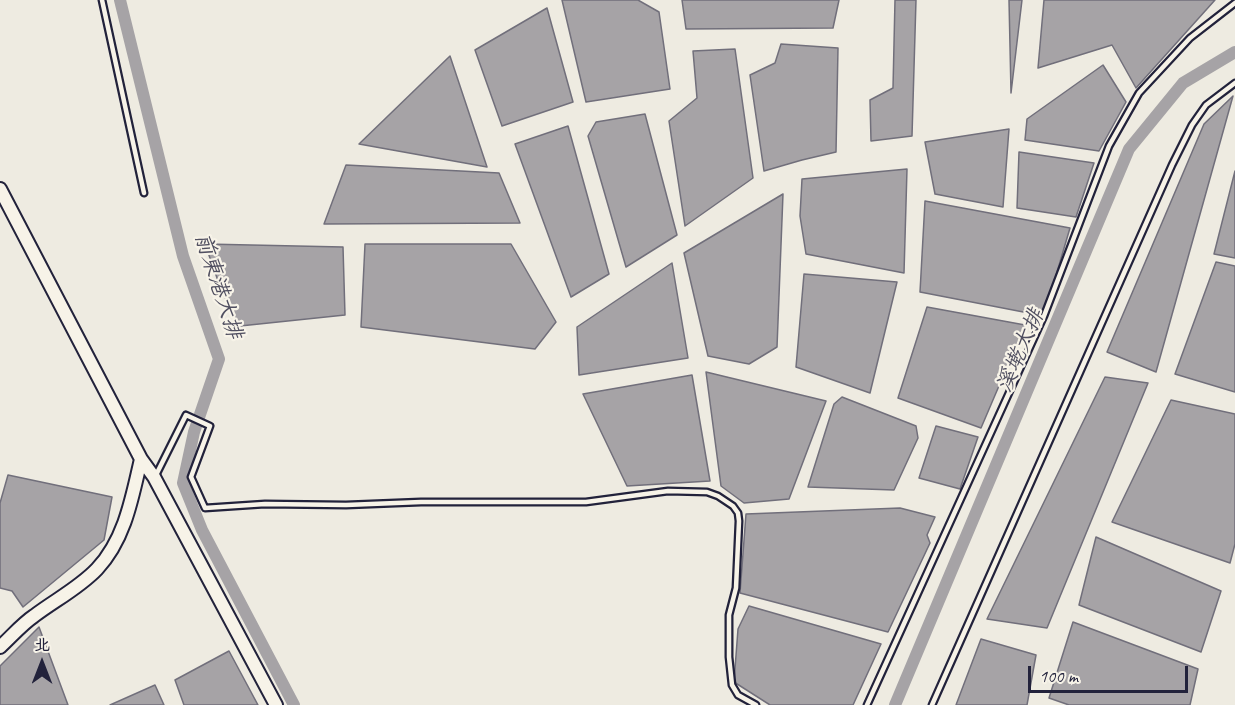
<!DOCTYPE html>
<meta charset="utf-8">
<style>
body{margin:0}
#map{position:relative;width:1235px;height:705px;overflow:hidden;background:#eeebe1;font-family:Caveat,"LXGW WenKai TC",sans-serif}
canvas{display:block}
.north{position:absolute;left:12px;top:633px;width:60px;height:60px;-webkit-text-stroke:4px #f7f3e8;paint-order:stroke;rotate:0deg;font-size:16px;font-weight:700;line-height:24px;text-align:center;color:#22223b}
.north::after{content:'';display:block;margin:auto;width:21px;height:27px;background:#22223b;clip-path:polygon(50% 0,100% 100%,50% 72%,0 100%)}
.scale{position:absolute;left:1028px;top:666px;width:160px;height:27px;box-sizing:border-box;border:3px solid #22223b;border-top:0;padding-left:8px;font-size:18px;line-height:21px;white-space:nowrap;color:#22223b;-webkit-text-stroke:4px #f7f3e8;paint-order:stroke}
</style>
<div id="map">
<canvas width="1235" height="705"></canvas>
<div class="north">北</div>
<div class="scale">100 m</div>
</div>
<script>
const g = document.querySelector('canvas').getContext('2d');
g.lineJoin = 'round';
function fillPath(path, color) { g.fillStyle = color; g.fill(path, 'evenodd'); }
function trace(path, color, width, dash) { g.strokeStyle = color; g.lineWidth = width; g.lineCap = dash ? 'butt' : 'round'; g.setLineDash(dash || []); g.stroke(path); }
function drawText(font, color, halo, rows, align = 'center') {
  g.font = font + ' Caveat,"LXGW WenKai TC",sans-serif'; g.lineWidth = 4.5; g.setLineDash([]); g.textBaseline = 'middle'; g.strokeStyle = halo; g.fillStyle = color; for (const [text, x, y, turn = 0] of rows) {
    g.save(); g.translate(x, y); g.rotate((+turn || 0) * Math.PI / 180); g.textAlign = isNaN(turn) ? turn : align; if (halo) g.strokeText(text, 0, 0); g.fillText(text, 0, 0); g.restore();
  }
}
const water = new Path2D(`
 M562,0H638L659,12L670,89L586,102Z
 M682,0H839L833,28L686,29Z
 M895,0H916L912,136L871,141L870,100L893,88Z
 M1009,0H1022L1011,93Z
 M1044,0H1215L1136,88L1112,45L1038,68Z
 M547,8L573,102L502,126L475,50Z
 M781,44L838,48L836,152L802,160L764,171L750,75L775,63Z
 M735,49L753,178L685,226L669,121L697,98L693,51Z
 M450,56L487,167L359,144Z
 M1103,65L1126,102L1099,151L1025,140L1027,119Z
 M1233,96L1156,372L1107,352L1204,124Z
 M645,114L677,235L626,267L588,136L596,122Z
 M568,126L609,274L571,297L515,144Z
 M1009,129L1003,207L935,194L925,142Z
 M1019,152L1094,163L1076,217L1017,208Z
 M346,165L499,173L520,223L324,224Z
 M907,169L904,273L806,254L800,216L802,179Z
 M1235,171V258L1214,254Z
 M783,194L777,347L749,364L708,356L684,253Z
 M925,201L1070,228L1044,316L920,292Z
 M205,244L343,247L345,315L240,326L222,292Z
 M365,244H511L556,322L535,349L361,327Z
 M1216,262L1235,266V392L1175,374Z
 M672,263L688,358L579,375L577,327Z
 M804,274L897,282L870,393L796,367Z
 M927,307L1025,325L981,428L898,398Z
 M706,372L826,401L789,499L744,503L721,486Z
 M692,375L710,481L627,486L583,394Z
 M1105,377L1148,383L1047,628L987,619Z
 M842,397L916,426L918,438L894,490L808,487L834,404Z
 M1171,400L1235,414V544L1230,563L1112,522Z
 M936,426L978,437L960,489L919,478Z
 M8,475L112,497L104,540L23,607L12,591L0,588V503Z
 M900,508L935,517L927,535L930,543L888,632L740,593L746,514Z
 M1096,537L1221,591L1201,652L1079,605Z
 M749,606L881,644L853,705H770L734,682L738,629Z
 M1073,622L1198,669L1190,705H1069L1049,698Z
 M39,627L68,705H0V666Z
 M981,639L1036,655L1027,705H956Z
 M229,651L258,705H184L175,680Z
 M155,685L164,705H110Z`);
const canal = new Path2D(`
 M120,0L183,256L219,359L194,432L183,483L202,530L294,705
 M895,705L1129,149L1183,83L1235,52`);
const lane = new Path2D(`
 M102,0L144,193
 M156,475L186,415L210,426L191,477L205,508L265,504L346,505L421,502H586L668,491L707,492L718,496L733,506L738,513L739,521L736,588L729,615V657L732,685L738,695L756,705
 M867,705L1044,316L1109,146L1139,93L1190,38L1235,3
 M932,705L1172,165L1192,125L1206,105L1235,83`);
const secondary = new Path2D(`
 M0,189L141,459L154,477L276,705
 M0,647C11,637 22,624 34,616C55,600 79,588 97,569C125,539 132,498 141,459`);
const waterNames = [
 ["前東港大排",218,286,72],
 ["溪墘大排",1021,351,-67]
];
fillPath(water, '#a6a3a6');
trace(water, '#716f7b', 1.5);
trace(canal, '#a6a3a6', 12);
trace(lane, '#22223b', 9);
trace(secondary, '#22223b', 16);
trace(lane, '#f7f3e8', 4.5);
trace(secondary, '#f7f3e8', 12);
drawText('italic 22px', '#504f60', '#f7f3e8', waterNames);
</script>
